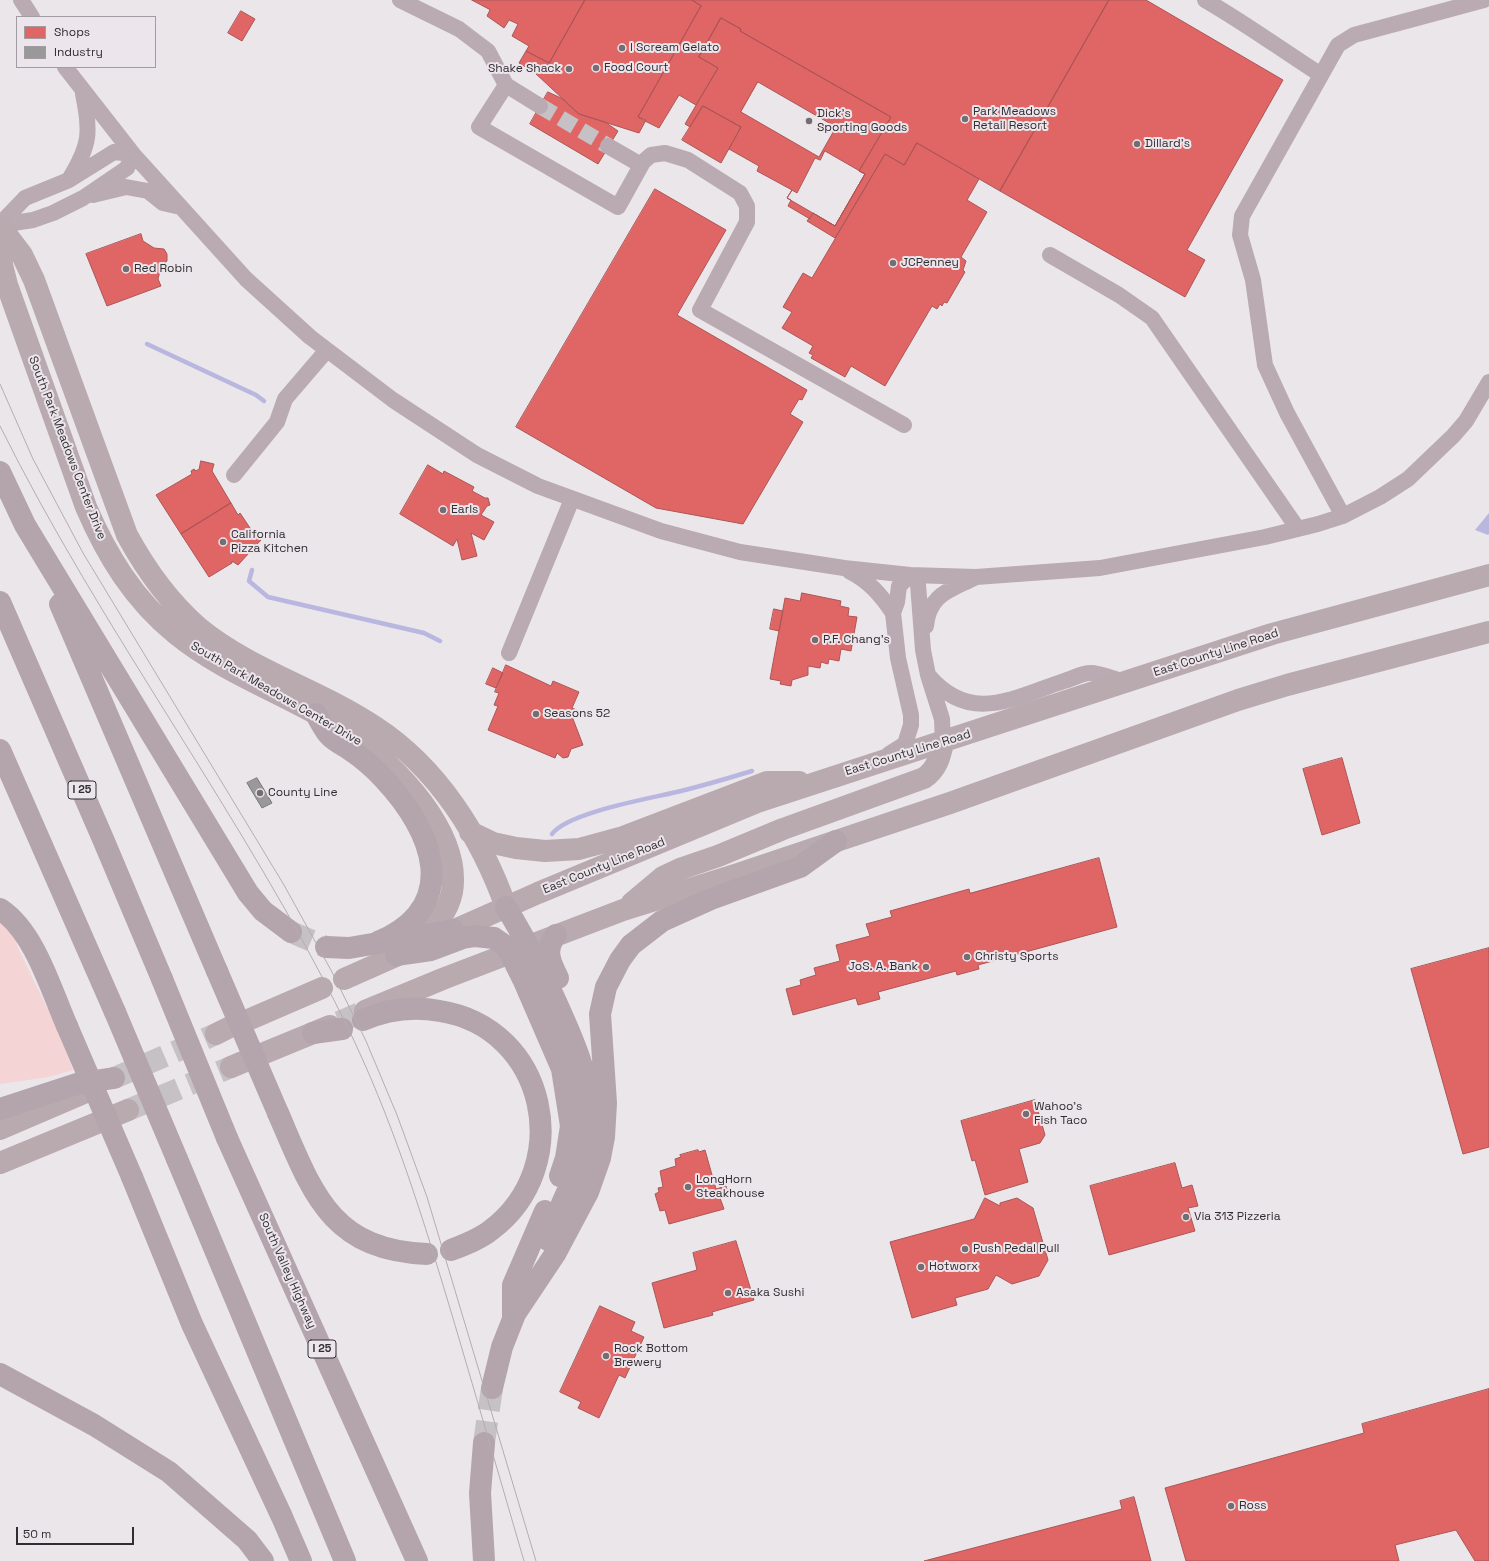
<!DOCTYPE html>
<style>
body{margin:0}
#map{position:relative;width:1489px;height:1561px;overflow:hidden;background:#ebe6ea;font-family:"Space Grotesk",sans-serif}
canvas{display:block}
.legend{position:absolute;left:16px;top:16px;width:140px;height:52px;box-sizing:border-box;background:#ece5eb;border:1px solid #a19ca1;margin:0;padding:5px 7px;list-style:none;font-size:12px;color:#312e31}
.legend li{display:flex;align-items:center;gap:8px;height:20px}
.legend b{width:20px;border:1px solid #a19ca1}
.scale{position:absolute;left:16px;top:1527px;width:118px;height:18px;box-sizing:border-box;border:2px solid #312e31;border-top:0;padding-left:5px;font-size:12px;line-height:14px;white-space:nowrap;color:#312e31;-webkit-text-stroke:3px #ece5eb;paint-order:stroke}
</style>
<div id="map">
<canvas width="1489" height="1561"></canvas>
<ul class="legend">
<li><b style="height:11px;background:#e06666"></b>Shops</li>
<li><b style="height:11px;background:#999"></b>Industry</li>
</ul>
<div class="scale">50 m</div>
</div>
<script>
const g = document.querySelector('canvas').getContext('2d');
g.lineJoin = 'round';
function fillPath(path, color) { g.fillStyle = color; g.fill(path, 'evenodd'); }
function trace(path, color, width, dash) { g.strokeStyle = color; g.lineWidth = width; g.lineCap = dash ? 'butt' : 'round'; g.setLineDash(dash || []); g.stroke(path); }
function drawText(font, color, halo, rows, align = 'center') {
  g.font = font + ' "Space Grotesk",sans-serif'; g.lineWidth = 4; g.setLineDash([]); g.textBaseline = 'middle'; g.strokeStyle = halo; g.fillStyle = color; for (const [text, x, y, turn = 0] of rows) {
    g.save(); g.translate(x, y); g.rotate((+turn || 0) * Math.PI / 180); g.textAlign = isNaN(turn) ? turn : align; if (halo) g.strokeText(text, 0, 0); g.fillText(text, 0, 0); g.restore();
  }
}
const green = new Path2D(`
 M0,921L13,935L19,950L47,1008H49L73,1070L49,1077L0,1084Z`);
const water = new Path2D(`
 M1489,513V534L1488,535L1475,530Z`);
const shops = new Path2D(`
 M472,0H585L549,63L526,51L529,46L512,36L518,24L509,20L504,28L487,16L490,10Z
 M585,0H692L701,6L638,117L646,120L639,133L579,114L535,73L519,63L526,51L549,63Z
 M692,0H1109L1000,191L917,143L904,165L885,154L835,238L807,221L813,213L835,226L865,174L859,171L891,117L740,31L741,29L721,18L699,57L718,68L696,105L679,95L659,128L645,121L638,117L701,6Z
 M1109,0H1146L1283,80L1187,250L1205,260L1185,297L1000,191Z
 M241,11L255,19L242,41L228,33Z
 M721,18L741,29L740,31L891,117L859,171L865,174L835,226L813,213L810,219L788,206L791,200L787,198L792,190L757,171L759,166L729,149L741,127L703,106L690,127L685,124L718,68L699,57Z
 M758,82L836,127L819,157L741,112Z
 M548,92L561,98L579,114L605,122L618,131L598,164L530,124Z
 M703,106L741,127L721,163L682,140Z
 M917,143L979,179L967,200L987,212L961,257L966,261L963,270L965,272L947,303L944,302L942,306L940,304L937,309L932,306L885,386L851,366L845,377L811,358L813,355L809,353L813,346L782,328L792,312L783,307L803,273L812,278L885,154L904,165Z
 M825,151L865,174L835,226L787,198L792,190L797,193L815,158L820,160Z
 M655,189L726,230L677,315L807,390L802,400L799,399L790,414L803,422L743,524L656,508L516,427Z
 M141,234L143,241L154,248L164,249L167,254V261L161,267L158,279L161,286L107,306L86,254Z
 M201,461L214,464L212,471L231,503L181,534L156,495L192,474L191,471L194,469L196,471L199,469Z
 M428,465L443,474L444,471L474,487L472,491L485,498H488L490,505L487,506L481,515L494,522L484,540L471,533L477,556L462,560L457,539L453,546L400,514Z
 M231,503L238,515L240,513L250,528L261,540L238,565L232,561V563L209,577L181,534Z
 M802,593L841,601L840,606L849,608L848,616L857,617L851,651L841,649L839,661L829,659L828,664L821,662L820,668L808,666V675L792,680L791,686L780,684L781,681L770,679L785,598L800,601Z
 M774,609L783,611L779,631L770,629Z
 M506,665L551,686L553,681L579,692L572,708L579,711L576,718L574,717L573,719L583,745L571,749L568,757L563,758L557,753L555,758L488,730L498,706L494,705L499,693L495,692Z
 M493,668L503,673L496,688L486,684Z
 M1342,758L1360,823L1322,835L1303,769Z
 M1099,858L1117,927L978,965L979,969L957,975L956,971L878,992L880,999L858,1005L856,998L793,1015L786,989L801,985L800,980L816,975L814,968L840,961L836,945L870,936L866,924L892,917L890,911L969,889L970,893Z
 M1489,948V1147L1463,1154L1411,969Z
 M1035,1100L1045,1135L1040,1143L1019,1149L1028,1182L985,1195L975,1160L972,1161L961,1121Z
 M698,1150L699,1152L705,1150L716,1189L726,1186L729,1196L720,1198L724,1209L669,1224L665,1210L660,1211L655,1194L659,1192L658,1188L663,1187L660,1171L676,1166L675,1159L681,1157L680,1155Z
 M1175,1163L1182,1188L1192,1185L1198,1206L1188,1208L1195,1231L1109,1255L1090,1186Z
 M985,1198L1000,1206V1203L1017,1198L1033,1208L1048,1260L1039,1276L1012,1284L996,1275L988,1289L955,1298L957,1305L912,1318L890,1242L974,1219Z
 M736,1241L754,1300L712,1312L713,1315L664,1328L652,1283L697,1270L693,1253Z
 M600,1306L635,1322L631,1331L644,1337L625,1378L619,1375L599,1418L578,1408L581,1402L560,1392Z
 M1489,1389V1561H1475L1456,1530L1395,1545L1399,1561H1186L1165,1488L1364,1433L1362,1424Z
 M1134,1497L1151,1561H924L1122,1509L1120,1501Z`);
const industry = new Path2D(`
 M257,778L272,803L262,808L247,783Z`);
const stream = new Path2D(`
 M147,344L256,395L264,401
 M252,570L249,581L268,597L424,633L440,641
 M552,834C568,812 653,798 681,791C705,785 729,778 752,771`);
const streetTunnel = new Path2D(`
 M540,106L608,146`);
const secondaryTunnel = new Path2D(`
 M339,1022L360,1013
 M114,1078L216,1034
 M128,1110L231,1067`);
const highwayTunnel = new Path2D(`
 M291,932L326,947
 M484,1443L492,1388`);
const street = new Path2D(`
 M21,0L32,17
 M400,0L459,29L488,51L506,85L540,106
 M1205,0C1245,23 1282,50 1321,75
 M65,67L133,154L246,279L310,337L393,400L477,455L538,486L661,531L740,552L844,568L910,575L976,577L1100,568L1265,537L1318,524L1343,516L1380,497L1408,479L1453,436L1466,421L1489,382
 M506,85L479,127L618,207L643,162L651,155L665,153L688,160L740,193L747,206V222L700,310L904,425
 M608,146L641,165
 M70,178C90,145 91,132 83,94
 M93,195L126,187L148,191L163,203L176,206
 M0,224L25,198L69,180L114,152L133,154
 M0,225L33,220L53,213L83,198L127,168L133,154
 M1050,255L1119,295L1152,318L1298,529
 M234,475L277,422L285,399L327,350
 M1343,516L1287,413L1265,365L1253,280L1240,235L1242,216L1338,45L1354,35L1484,0
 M849,571C869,581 881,595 893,613
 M910,575L918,584L923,650L928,675L942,719L943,743
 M926,626C929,595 948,591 974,578
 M509,653L572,499
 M928,675C970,725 1013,698 1064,681C1072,679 1082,673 1090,673C1098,672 1116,680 1125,682
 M889,754L905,744L911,725V715L898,658L893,613L897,602L899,586L910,575`);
const secondary = new Path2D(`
 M0,226L22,255L34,280L127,535C146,570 169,602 199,628C250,670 320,690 375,727C438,768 481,837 506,907
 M0,236L2,265L7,285L86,507C107,556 134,600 176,634C229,677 295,697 352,735C396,765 462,833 452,892C448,912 435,926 420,939
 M470,832L493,843L516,848L545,851L579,849L623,837L767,782H799
 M632,903L663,877L680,869L718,856L783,829L924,778C937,769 940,757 943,743
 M344,979L538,893L757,802L1272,634L1489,575
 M365,1011L445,978L623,910L735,875L950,803L1238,700L1287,685L1489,632
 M248,1020L322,988
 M216,1034L228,1028
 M262,1054L330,1026
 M231,1067L243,1062
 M116,1115L128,1110
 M0,1129L84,1093
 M0,1163L97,1123`);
const highway = new Path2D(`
 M0,472L25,525L228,860L248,893L263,911L291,932
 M0,602L103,839L162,979
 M60,604L217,971
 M316,714C320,721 325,732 331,737C336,742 343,745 349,749C361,757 374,768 384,779C433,831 463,906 378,942
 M0,750L115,1012
 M506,907C525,939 542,970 557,1004C577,1048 594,1085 588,1135C585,1157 570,1185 561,1206C556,1217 553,1228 548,1240
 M0,909C35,932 51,990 67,1026
 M556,935C544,950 550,962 558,978
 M326,947L349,948L453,930
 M396,955L431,950L463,938L475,936L494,938L507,947L523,979L562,1069L571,1126L566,1158L560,1176
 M363,1020C388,1009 414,1006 440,1011C547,1028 576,1166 491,1230C480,1239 464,1245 451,1250
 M313,1033L342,1029
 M101,1080L114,1078
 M0,1109L80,1083
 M278,1113C312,1191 329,1250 427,1254
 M227,1138L417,1561
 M177,1159L345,1561
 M132,1177L192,1324L282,1517L301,1561
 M513,1317L555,1254L588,1192L600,1158L604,1137L606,1103L600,1014L606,987L620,960L631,945L662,921L711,899L800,867L836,841
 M513,1317V1285L545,1211
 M0,1374L94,1425L169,1472L247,1540L263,1561
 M492,1388L502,1347L519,1304
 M484,1443L480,1493L484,1561`);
const tram = new Path2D(`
 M0,384L33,459L83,553L284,885L332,972L366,1041L397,1115L427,1197L536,1561
 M0,426C102,632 244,816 345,1022C393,1119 424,1221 455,1325C478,1403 501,1482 524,1561`);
const highwayBridge = new Path2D(`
 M217,971L278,1113
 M162,979L227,1138
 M115,1012L177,1159
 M67,1026L132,1177`);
const markers = [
 [622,48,4,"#726e72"],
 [596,68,4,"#726e72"],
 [569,69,4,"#726e72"],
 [965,119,4,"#726e72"],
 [809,121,4,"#726e72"],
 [1137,144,4,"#726e72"],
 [893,263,4,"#726e72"],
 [126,269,4,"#726e72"],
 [443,510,4,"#726e72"],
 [223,542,4,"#726e72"],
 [815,640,4,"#726e72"],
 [536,714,4,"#726e72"],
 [260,793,4,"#726e72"],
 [967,957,4,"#726e72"],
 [926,967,4,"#726e72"],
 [1026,1114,4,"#726e72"],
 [688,1187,4,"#726e72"],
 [1186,1217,4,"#726e72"],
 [965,1249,4,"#726e72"],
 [921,1267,4,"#726e72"],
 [728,1293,4,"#726e72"],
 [606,1356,4,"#726e72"],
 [1231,1506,4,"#726e72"]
];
const shields = [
 [82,790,28],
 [322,1349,28]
];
const shieldNames = [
 ["I 25",82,790],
 ["I 25",322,1349]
];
const poiNames = [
 ["I Scream Gelato",630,48],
 ["Food Court",604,68],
 ["Shake Shack",561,69,"right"],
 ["Park Meadows",973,112],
 ["Retail Resort",973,126],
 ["Dick's",817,114],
 ["Sporting Goods",817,128],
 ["Dillard's",1145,144],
 ["JCPenney",901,263],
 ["Red Robin",134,269],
 ["Earls",451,510],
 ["California",231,535],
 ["Pizza Kitchen",231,549],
 ["P.F. Chang's",823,640],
 ["Seasons 52",544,714],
 ["County Line",268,793],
 ["Christy Sports",975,957],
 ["JoS. A. Bank",918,967,"right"],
 ["Wahoo's",1034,1107],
 ["Fish Taco",1034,1121],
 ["LongHorn",696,1180],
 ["Steakhouse",696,1194],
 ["Via 313 Pizzeria",1194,1217],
 ["Push Pedal Pull",973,1249],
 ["Hotworx",929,1267],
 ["Asaka Sushi",736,1293],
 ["Rock Bottom",614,1349],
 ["Brewery",614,1363],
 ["Ross",1239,1506]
];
const streetNames = [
 ["South Park Meadows Center Drive",67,448,69],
 ["East County Line Road",1216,653,-18],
 ["South Park Meadows Center Drive",276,694,30],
 ["East County Line Road",908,753,-17],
 ["East County Line Road",604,866,-22],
 ["South Valley Highway",287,1271,66]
];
fillPath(green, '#f5d4d6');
fillPath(water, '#b9b6e0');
fillPath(shops, '#e06666');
trace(shops, '#ac5556', 1);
fillPath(industry, '#999');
trace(industry, '#7a797a', 1);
trace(stream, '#b9b6e0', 4.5);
trace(streetTunnel, '#c6c1c5', 16, [16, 8]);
trace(secondaryTunnel, '#c6c1c5', 22, [22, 11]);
trace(highwayTunnel, '#c6c1c5', 22, [22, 11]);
trace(street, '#b9abb1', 16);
trace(secondary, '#b8aaaf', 22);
trace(highway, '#b4a5ad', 22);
trace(tram, '#b5acb0', 1);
trace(highwayBridge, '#b4a5ad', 22);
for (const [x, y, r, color] of markers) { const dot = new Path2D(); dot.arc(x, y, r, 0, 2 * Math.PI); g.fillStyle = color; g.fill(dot); trace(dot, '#ece5eb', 1.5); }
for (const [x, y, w] of shields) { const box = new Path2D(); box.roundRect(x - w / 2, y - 9, w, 18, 3); g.fillStyle = '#ece5eb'; g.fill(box); trace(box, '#312e31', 1); }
drawText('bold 11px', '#312e31', null, shieldNames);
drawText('12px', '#312e31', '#ece5eb', poiNames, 'left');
drawText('12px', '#312e31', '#ece5eb', streetNames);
</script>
